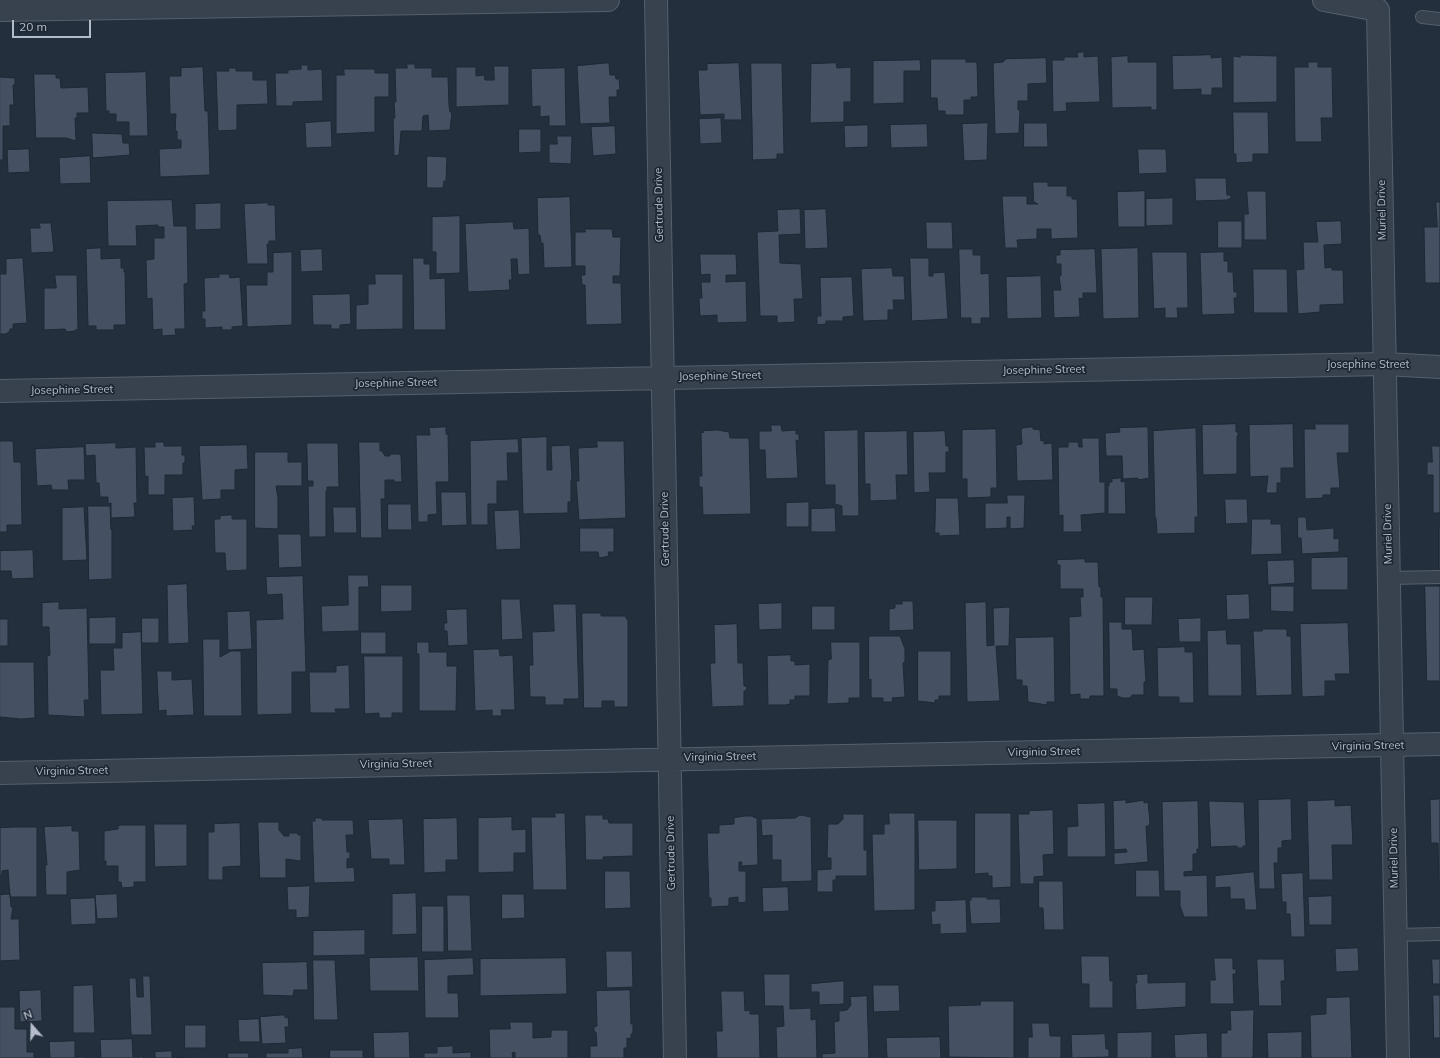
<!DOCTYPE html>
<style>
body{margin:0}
#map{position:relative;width:1440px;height:1058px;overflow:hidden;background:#242f3e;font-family:Mulish,sans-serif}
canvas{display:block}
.north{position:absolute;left:12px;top:1006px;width:40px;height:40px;-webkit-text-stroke:3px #1d2633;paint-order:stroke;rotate:340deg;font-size:11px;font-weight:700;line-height:16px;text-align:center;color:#b4bcc9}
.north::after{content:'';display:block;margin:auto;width:14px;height:18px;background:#b4bcc9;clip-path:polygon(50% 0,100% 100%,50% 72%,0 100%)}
.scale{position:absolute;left:12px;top:20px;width:79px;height:18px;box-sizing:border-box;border:2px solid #b4bcc9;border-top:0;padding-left:5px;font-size:12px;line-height:14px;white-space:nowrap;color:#b4bcc9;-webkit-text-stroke:3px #1d2633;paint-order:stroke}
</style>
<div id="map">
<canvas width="1440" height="1058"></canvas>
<div class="north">N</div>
<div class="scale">20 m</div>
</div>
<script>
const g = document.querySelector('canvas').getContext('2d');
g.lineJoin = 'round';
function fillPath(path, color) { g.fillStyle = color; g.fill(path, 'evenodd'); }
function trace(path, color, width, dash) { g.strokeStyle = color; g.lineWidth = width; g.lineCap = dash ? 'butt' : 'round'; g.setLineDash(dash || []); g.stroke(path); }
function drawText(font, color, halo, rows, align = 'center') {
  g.font = font + ' Mulish,sans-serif'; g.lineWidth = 3.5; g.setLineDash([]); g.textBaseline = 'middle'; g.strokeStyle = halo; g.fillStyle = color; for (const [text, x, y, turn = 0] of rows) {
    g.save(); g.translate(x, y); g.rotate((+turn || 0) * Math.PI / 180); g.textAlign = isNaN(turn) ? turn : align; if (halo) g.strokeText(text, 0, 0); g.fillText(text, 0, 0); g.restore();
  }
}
const building = new Path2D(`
 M1084,52V57L1098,56L1100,102L1066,103L1067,111L1053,112L1052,60H1064V57H1078L1077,53Z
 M1211,55V58L1222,57L1223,88H1212V95H1201V89L1173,90L1172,56Z
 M1240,55L1277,56V102L1233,103V56L1240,57Z
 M1128,56V62H1157V110H1151V107L1112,108L1111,57Z
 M1046,58L1047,83L1028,84V101H1018V110H1020L1019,133L995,134L993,63L1003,62L1006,59Z
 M931,59H966V62H977L978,97H971V100H964V115H945V111H938L937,98H931Z
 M920,60L921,71H904V103L873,104V61Z
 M1308,62H1318V67H1332L1333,118H1321L1322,142H1295L1294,67H1308Z
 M609,63L610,75H615L616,79H619L620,90H617V97H609L610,123L580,124L577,66Z
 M739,63L742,120H724V114L700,115L698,70H707V64Z
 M751,63H782L784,154H777V159L753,160Z
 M836,63L837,68L851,67V102H844V122L810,123L811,64Z
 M407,64H415V68H432V77H448L449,105L450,112H452L450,130L429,131L428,115L423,116L422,131H401L399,155L394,156L393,118H395L394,102H396L395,68H407Z
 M301,65H308V70L322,69L323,101L293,102V106H276L275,73H288V70L301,69Z
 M494,66H509V105L456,107V67H476V76L484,75L485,80H494Z
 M203,67L205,111H208L210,175L160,177L159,149L181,148V140H177V131H175L176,114H170L169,76H181V68Z
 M228,68H236V71H253V80H267L268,104L237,105V130L218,131L216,71H229Z
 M565,68L566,126H549V116L540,117V106L532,107L531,69Z
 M344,69H375V73H389V97H375V132L336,134V75H344Z
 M146,72L148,136H129V122H116V114H109V111H106L105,73Z
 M34,74H56V78H60L61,88L88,87L89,113H77V118H75L76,141L66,138H36Z
 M0,77L15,78V85H13L14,105H10V126H3V160H0Z
 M1233,112H1268L1269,154H1253V162L1236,163V154H1234Z
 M721,118L722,143L700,144L699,119Z
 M331,121L332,147L306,148L305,123Z
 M988,123L987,160L964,161L962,124Z
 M1024,123H1047L1048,147H1024Z
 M927,124L928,147L891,148L890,125Z
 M868,125V147L845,148L844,126Z
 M615,126L616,154L593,156L591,127Z
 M519,129H541V152L519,153Z
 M92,133L122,134L123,143H129L130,155L93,158Z
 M557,136H572L571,164L549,163V144H557Z
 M29,149L30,172L8,173L7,150Z
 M1138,149H1166L1167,173L1139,174Z
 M90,156L91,183L60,184L59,158Z
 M427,156L447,157L446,181H444L443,188H427Z
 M1195,178H1226L1227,195H1231V198L1227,200L1196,201Z
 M1033,182H1048V186H1067V196H1072V199H1077L1078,238L1051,239V229H1037V239L1017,240L1018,248H1005L1002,196H1027V204H1038L1034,202Z
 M1145,191V227H1118L1117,192Z
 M1247,191H1266L1267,240H1244V214H1248Z
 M570,197L572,267L544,268L543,243H541L540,235H538L537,198Z
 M1173,198V225L1146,226V199Z
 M172,200L174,226H187L188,283L184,284L185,329H175L176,335L162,336V329L153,330L152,298L147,299L146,260L154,259V238H164V227H158V225L136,226L137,246H108L107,201Z
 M1436,202H1440V283H1425L1424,227H1437Z
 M221,203V229L195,230V204Z
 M268,203V205H275L276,241H269V244H267L268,264H247L244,204Z
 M800,209L801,234L779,235L780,263L801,264L803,299H794L795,322L777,323V316H760L757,232L778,231L777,210Z
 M826,209L828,248L805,249L804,210Z
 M460,216V273L436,274V252H432V217Z
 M1218,221H1242V248H1218Z
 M1341,221L1342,244L1324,245L1325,268L1332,267V270H1343L1344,304L1320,305V312L1298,314L1296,270L1304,269L1303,242H1318L1316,222Z
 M513,222L514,229L529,228L530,274L518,275L517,259H511L512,280H509L510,290L468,292L465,224Z
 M926,222H952L953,249H927Z
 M39,223H51L54,252L31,253L30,228H40Z
 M585,229H612L613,237H621L620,276H613V283H621L622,324L586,325L585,285H582L581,275H585V266H575V232H585Z
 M101,248V259L121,258V268H124V272H125L126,325H114V330H96V326H88L86,249Z
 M1138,248L1139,318L1103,319L1101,249Z
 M322,249L323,271L301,272L300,250Z
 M959,249H973V255H981V274L989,273L990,318H981V324H971V318H961Z
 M1095,249L1097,293H1083V299L1079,298L1080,317L1054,318L1053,290H1061L1059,276H1061V264H1056V255H1060V250Z
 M292,252V325L247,327L246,285H267V272H273V253Z
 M1152,252H1187L1188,308H1177L1178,318H1165V308L1154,309Z
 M1224,252V261H1228V272H1233L1234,292H1237V298H1234L1235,314L1202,315L1200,253Z
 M700,254H736L737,275H726V282L746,281L747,322L717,323V315L700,316L699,298H702L701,282H710V274L701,275Z
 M23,258L27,323L13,324V329H10V331L6,334H0V274H6V259Z
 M413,258H424V264H430V279L445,278L446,330H414Z
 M910,258H929V276H933V273L945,272L948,319L912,321Z
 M892,268L893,276H904L905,300H893L894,310H888V320L863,321L861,269Z
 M1253,269H1287L1288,313H1254Z
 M219,274H229L230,278L240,277L243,326L232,327V330H222V327L205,328V319H202V311H205L204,278L219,277Z
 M375,274H403V329L356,330V305L368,304V284H375Z
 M55,275H77L78,329L74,331L67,332L65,329L44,330V288H56Z
 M1041,276L1042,318L1007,319L1006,277Z
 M852,277L854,316L843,317V321H826V324L817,325V316H821L820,278Z
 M350,294L351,324L340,325V329H331V325H313L312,295Z
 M1236,424V432H1238V436H1237V474L1203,475L1202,425Z
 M1293,424L1294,468H1281V483H1277V493H1266L1268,476L1250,477L1249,425Z
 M1315,424H1349V453H1337L1340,488H1331V495H1323V498L1305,499L1304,429H1315Z
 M771,425H781L782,431L796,430V434H799V441L796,440L798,478L766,479L765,450H759V431H771Z
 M446,427V434H448L449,482H436L437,514L428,515V522H418L416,435H430L429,428Z
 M1033,427V429L1040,430L1041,441L1044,440V444L1052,443L1053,480L1017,481L1016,445L1022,444L1021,430L1023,428Z
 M1148,427L1149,478L1138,480V478L1123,479L1122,456H1106L1105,433L1120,432L1119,428Z
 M1196,428L1198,517H1195V533L1157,534L1156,518H1155L1153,431Z
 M996,429L997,488H991V497L967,498V479H962V430Z
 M717,430L729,432L730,438H749L751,514L703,515L702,487H699V476H702L701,433L704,432L703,431Z
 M858,430L859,516H842V506L835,504V485H825L824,431Z
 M907,431L908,475H896L897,500L870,501V484H865L864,432Z
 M945,431L946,446H949V452H946V473H929L930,492L914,493L913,432Z
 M547,437V470H552L551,446L570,445L572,479L571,480V502H568V513L523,514L521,438Z
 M1082,438H1099L1100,482H1105V513L1081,515L1082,532H1063V515L1059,516L1058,447H1068V442H1078L1079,447H1082Z
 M518,439L519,453H507L508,481H497V504H488V525H471L470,441Z
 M0,441H13L14,462H21L22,525H7V532H0Z
 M597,441H624L626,518L579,520L576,481H579L578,448L597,447Z
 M155,442H164V446H182V455H185V463H183V475H165V495H148V476L145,477L144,447H155Z
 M359,442H380V451H382L385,456H390V454H399L401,456L402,482H394V480H385V499H381L382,538H361Z
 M116,443V448L136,447L137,503H134L135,517L111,518V503L108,504V497H100L99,483H96L95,455L86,456L85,444Z
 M307,443H338L339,487H327V491H326V537H309L308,486H313V481H308Z
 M247,445L248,469L235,470V490H221V499L202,500L199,446Z
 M1432,446H1440V513H1433V475H1427V462H1432Z
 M84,447L85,480H68L69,490H52L51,485L37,486L35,449Z
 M255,452H288V462H302V486H276L278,498V529L255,528Z
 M1121,478V482L1125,481L1126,514H1108V485L1109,486V482H1112V479Z
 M441,492H466L467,525L442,526Z
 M1007,495H1025L1024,528L1010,529V517H1007V528L985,529V503H1007Z
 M194,497L195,526H192L193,530L173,531L172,498Z
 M936,498H958L960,535L939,536V533H935Z
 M1225,499H1247L1248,523L1226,524Z
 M809,502V527H786V503Z
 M388,504H411L412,530H388Z
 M88,506H110L111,530L112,529V579L89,580Z
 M84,507L87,560L62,561V508Z
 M333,507H356L357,533H334Z
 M835,508L836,532H811V509Z
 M519,510L521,549L496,550L494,511Z
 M232,515V519H247V570L226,571L225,553H215L214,519H220V516Z
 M1298,517H1306L1307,530L1334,528V539L1339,538V552L1302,554L1301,538H1298Z
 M1252,519H1271V524H1281L1282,554L1251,555Z
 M1439,526H1440V570H1439Z
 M580,528H614V552H608L609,556L599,558L598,552H580Z
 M278,534H301L302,567L279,568Z
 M33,550L34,578L12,579L11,571H0V551Z
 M1348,557V590H1311V558Z
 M1085,559V562H1098L1099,587H1101V597H1103L1104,696H1090V699H1080V694L1070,695L1069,617L1081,616L1080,597H1083V589H1060V565H1057V560Z
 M1294,560L1295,583L1268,585L1267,561Z
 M348,575H368L369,587H359V631L322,632L321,606L348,605Z
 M303,576L306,672H292V714L257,715L256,620L283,619L282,594L267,595L266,577Z
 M187,584L189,643L168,644L167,585Z
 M381,585H412V611L381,612Z
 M1271,586H1294V612L1271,611Z
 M1425,586H1440V681H1427Z
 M1249,594L1250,619L1227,620L1226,595Z
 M1125,597H1153L1152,625H1125Z
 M501,599H520L523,639L502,640Z
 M902,601H913L914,630L889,631V609L895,608V604H902Z
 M59,602V609L87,608L89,700H84L85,717L48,715L47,656L50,655L49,627H42V603Z
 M986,602L987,646L994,645L993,608L1010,607L1009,646H996L1000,701L967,702L965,603Z
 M782,603V629L759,630L758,604Z
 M553,604H576L579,699H564V705H545V697H530L529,665H533L532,632L554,631Z
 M812,606H835V630H812Z
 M467,609L468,645L448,646L447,631H444V623H447L446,610Z
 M250,611L252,649L228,650L227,612Z
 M582,613H601V616H625L628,621V707H614V701H602V708H584Z
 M116,617V644H89V618Z
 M142,618H159V643H142Z
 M1201,618V642H1179L1178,619Z
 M0,619H8V646H0Z
 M1109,622H1122V629H1132L1133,650L1144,649L1146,682H1144V695H1132L1130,698H1123L1117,696V689H1110Z
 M1348,623L1350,674H1335L1336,681H1325V696L1302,697L1300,624Z
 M737,624L738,663H743L744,686H747L746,691H744V706L712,707L710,663H715L714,625Z
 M1262,629H1287V636H1291L1292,695L1256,696L1253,631H1262Z
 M1226,630L1227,644H1241L1242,696H1208L1207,631Z
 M141,632L143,714L101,715L100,670H114L113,648H122V633Z
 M361,632H386V654H361Z
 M869,636H900L905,649V662L903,663L905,697L892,698L893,702H883V698H871V679L869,680Z
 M1054,637L1055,702H1047V705L1028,702L1027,686H1022V680H1016L1015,638Z
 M203,639H220V657L231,651H241L242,716H204Z
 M417,642H429V652H447V666H457L456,711H419V654H417Z
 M831,642H860V698H849V703L827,704L828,660L831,659Z
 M1185,647V652H1193L1194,703H1179V697H1158L1157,648Z
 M499,649L500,656L513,655L515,710H501L502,716H492V710L475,711L473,650Z
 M918,651H951V696H939V700H935V703L918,701Z
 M791,655V661H795V665L810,664V696H795V700H790V704L786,705H768L767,656Z
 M364,656H403V713H392V718H379V713L365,714Z
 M0,662H34L35,718L21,719L0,717Z
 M349,665L350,709H335L336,713H310L309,672H336V666Z
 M157,671H172V680L192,679L194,715L166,716V710L159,711Z
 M1291,799L1292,840L1282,841V848H1278V863H1274L1275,889H1259L1258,800Z
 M1440,799V883H1439L1438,843H1431L1430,800Z
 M1126,800V803L1144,800V803L1148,802L1150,822L1149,826H1146L1148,862L1114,865V853L1127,852L1126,849L1114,850L1113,801Z
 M1335,800V806L1351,805L1353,845H1332L1333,880H1309L1307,801Z
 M1198,801L1199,849H1197V854H1193V871L1184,872V876L1207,875L1208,917H1184L1180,906V891H1164L1162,802Z
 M1209,801L1244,802L1246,846H1243V848H1237V846L1211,847Z
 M1105,803L1106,857H1067V827L1078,826L1077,804Z
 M1053,810L1054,854L1043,855L1044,876L1034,877V884H1020L1018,814H1029V811Z
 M555,813H565L567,890H533L531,817H555Z
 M889,813H915V910L874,911L872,834H884V824H889Z
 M975,813H1011V887L992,888V876H988V873L975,874Z
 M843,814H864V850H867V876H836V880H833V892H817V870L831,869V858H827L828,824H838L843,819Z
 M585,815H603V819H608L609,823H633V856L603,857V860H586Z
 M800,815L811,817L812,881L781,882V860H772V835L762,836L761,819L795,818Z
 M745,816H753V817L757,818L758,865L741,866L742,862H739V871H746V902L738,903V897L729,898V906L711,907V898H709L707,833H719V825L734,824V818Z
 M512,817V830L526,829V853H514V872L478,873V818Z
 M315,818H322V820H353L354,835H346L347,852H350V858L347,859V868L354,867L355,882L314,883L312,821H315Z
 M457,818L458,860H446V872L424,873L423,819Z
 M403,819L405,865H389V859H371L368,820Z
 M918,820H957V869L919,870Z
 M258,822H279V830L284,836H289V833H298V835H301V861L286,859V878H260Z
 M240,823L241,866L223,867V880H208V832H214V824Z
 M154,824H187V866L155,867Z
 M122,825H146V882H134V887L122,888L121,882H118V866H106V861H104V831L118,829V826Z
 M72,826V831H79L80,870L67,872V895H46L45,865H47L44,827Z
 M14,827H37V897H10L8,870L2,871V875H0V828Z
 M1136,870H1159L1160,897H1136Z
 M605,871H630L631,908L605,909Z
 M1254,872L1257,910H1245L1244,899H1230V887L1215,888V876Z
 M1303,873L1305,937H1291L1290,914H1286V902H1282L1281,874Z
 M1039,881H1063L1064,930H1044L1043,908H1039Z
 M310,886L309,917L296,918V910H288L287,887Z
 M788,887L789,911L763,912L762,888Z
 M416,893L417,934L392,935V894Z
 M10,894L11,907H13L11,919H19L20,960L0,961V895Z
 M117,894L118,918L97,919L95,895Z
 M502,894H524L525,918L502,919Z
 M447,895H470L472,951H448Z
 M1332,896V925H1309L1308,897Z
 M971,897H987V899H1000L1001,923L971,924L969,900H971Z
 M95,898L96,924L71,925L70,899Z
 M966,900L967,933L940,934V924L932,925L931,911H935V901Z
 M422,906H444V952H422Z
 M365,930V955L313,956V931Z
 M1358,948L1359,971L1336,972L1335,949Z
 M606,951H632L633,987L607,988Z
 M1081,956H1109L1110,981H1113V1008H1089V984H1082Z
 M418,957L419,991H370L369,958Z
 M473,958L474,975L448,976V993H458L459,1018H425L424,960Z
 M566,958L567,994L480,996V959Z
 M1214,958H1233V969H1236V974H1233L1234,1004H1210V980H1215Z
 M1257,959H1284L1285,981H1281L1282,1006H1259Z
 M1432,959H1440V984H1433Z
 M313,960H335L338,1020H314Z
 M307,962L308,990H294L293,996L263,995L262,963Z
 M764,974H790V1009L811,1008V1020L816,1019L817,1058H777L776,1027L784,1026L783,1006H765Z
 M1148,974V983L1186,982V1007L1136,1010L1135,983H1137L1136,975Z
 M143,976H150L152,1035H131L129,978H136L137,997H143Z
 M844,981V1004L819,1005V992H811V984Z
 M93,985L95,1033H73V986Z
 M873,985H899L900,1011L874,1012Z
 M41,990L42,1021L20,1022L19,991Z
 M630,990L631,1024H633V1034H631V1039L627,1038V1048H624V1058H590V1046H597L596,1032H594V1027L597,1026L596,991Z
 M721,991H744L745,1011L750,1010V1014H759L760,1058H717L716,1031H722Z
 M1433,995H1440V1038H1434Z
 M867,996L869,1058H822V1054L835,1053L834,1022L839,1021V1011L847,1010L851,1005L850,997Z
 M1350,997L1352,1058H1311L1310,1015L1326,1014V998Z
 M981,1001H1014V1058L949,1057L948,1006L980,1005Z
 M0,1007H15V1029H27V1052H34V1058H0Z
 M1254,1010L1253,1058H1221V1033H1227V1030H1231L1230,1011Z
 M285,1015V1018L288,1017L289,1027H285L286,1043L262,1044L260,1017Z
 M259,1019L260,1042H239L238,1020Z
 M510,1022H533V1038L551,1037V1030H568V1058H515V1052L512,1053L513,1058H490L489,1029H510Z
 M1032,1023H1049L1050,1036H1061V1058H1028V1037H1032Z
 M185,1025H206V1048H185Z
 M409,1032L410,1058H374L373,1033Z
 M1152,1032V1058H1117V1033Z
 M1302,1032V1058H1268L1267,1033Z
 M1207,1033L1208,1058H1175L1174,1035Z
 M1105,1034L1106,1049H1109V1057L1072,1058L1071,1035Z
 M940,1037L941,1058H887L886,1038Z
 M132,1039L133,1057L143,1056L144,1058H101L100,1040Z
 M75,1041V1057L84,1056V1058H50L49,1042Z
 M453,1046V1053L471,1052V1058H424V1053H437V1047Z
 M302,1048L303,1058H266V1053H288V1049Z
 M330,1050H363V1058H330Z
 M172,1051V1057L190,1058H155V1052Z
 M228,1053H248L249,1058H228Z`);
const lane = new Path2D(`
 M1422,17L1440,19
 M1389,578L1440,577
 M1396,935L1440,934`);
const street = new Path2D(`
 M656,0L675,1058
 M1324,0L1378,10L1398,1058
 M0,10L608,0
 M0,391L1385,364L1440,367
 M0,773L1440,744`);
const streetNames = [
 ["Gertrude Drive",659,205,-91],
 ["Muriel Drive",1382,210,-91],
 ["Josephine Street",1368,365],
 ["Josephine Street",1044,370,-1],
 ["Josephine Street",720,376,-1],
 ["Josephine Street",396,383,-1],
 ["Josephine Street",72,390,-1],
 ["Gertrude Drive",665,529,-91],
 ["Muriel Drive",1388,534,-91],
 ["Virginia Street",1368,746,-1],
 ["Virginia Street",1044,752,-1],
 ["Virginia Street",720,757,-1],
 ["Virginia Street",396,764,-1],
 ["Virginia Street",72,771,-1],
 ["Gertrude Drive",671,853,-91],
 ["Muriel Drive",1394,858,-91]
];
fillPath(building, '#455162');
trace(building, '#1f2835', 1);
trace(lane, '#565f6c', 14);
trace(street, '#565f6c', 24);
trace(lane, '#38414e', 12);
trace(street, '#38414e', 22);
drawText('11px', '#b4bcc9', '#1d2633', streetNames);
</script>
